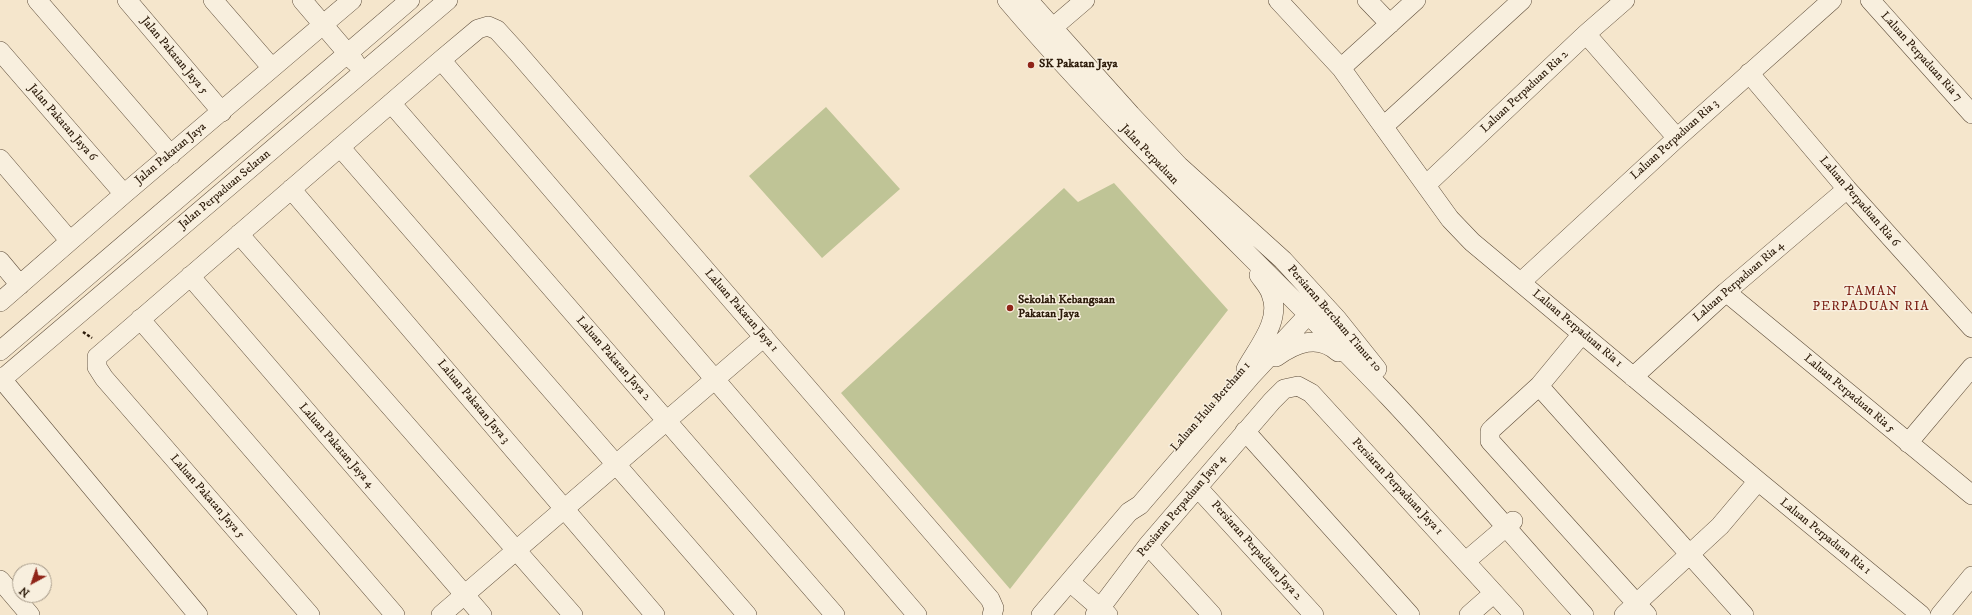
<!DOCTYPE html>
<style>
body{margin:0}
#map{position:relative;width:1972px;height:615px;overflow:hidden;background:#f5e6cc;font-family:"IM FELL DW Pica",serif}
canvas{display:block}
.north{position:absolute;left:12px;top:563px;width:40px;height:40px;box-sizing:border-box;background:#f8efde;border:1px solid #a69a89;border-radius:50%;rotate:220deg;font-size:11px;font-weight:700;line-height:16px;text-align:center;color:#2b1a09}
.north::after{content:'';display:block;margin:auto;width:14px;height:18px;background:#8f2418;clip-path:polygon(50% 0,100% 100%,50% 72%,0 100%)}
</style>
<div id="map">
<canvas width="1972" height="615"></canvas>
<div class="north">N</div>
</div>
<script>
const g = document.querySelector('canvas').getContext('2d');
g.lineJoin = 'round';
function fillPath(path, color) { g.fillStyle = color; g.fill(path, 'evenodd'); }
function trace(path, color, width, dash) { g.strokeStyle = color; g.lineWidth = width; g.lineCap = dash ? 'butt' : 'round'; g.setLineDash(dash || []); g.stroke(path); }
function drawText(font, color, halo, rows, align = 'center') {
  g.font = font + ' "IM FELL DW Pica",serif'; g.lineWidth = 3; g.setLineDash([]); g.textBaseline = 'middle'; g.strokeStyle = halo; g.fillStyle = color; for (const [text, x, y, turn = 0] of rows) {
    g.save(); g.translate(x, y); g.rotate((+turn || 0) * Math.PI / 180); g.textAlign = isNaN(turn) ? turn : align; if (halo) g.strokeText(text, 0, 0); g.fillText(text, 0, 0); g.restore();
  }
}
const green = new Path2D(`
 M826,107L900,189L822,258L749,176Z
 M1114,183L1228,310L1010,589L841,393L1064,188L1078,202Z`);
const path = new Path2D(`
 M83,332L92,338`);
const minor = new Path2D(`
 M37,0L171,155
 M127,0L222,112
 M213,0L272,68
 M302,0L355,62
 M1007,0C1126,140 1262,264 1389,397C1456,468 1519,543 1584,615
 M1028,0L1131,115L1179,166L1283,260L1337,319L1377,369
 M1278,0L1341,68L1450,219L1472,242L1758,481L1921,615
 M1367,0L1390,24
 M1870,0L1972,114
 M1586,34L1677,138
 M1043,36L1085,0
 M0,51L124,194
 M441,60L917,615
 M1341,68L1416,0
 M1749,73L1847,189L1972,328
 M391,103L835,615
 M1384,126L1522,0
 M340,147L747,615
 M0,159L70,241
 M1426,185L1586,34L1625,0
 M291,189L655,615
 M239,234L573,615
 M0,261L20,285
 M190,276L482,615
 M1521,282L1677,138L1832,0
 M1726,292L1972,495
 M0,302L124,194L352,0
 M140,319L395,615
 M1582,334L1539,386L1493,428L1490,431V441L1647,615
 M0,351L410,0
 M1276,357C1296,343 1318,334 1338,352
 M1246,369C1258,347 1282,320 1271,294C1269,287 1263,281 1259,275
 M0,377L198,615
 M1633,377L1726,292L1847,189
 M0,381L448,0
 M1539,386L1744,615
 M1245,431L1410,615
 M1908,443L1972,367
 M1198,488L1314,615
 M1148,545L1212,615
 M1466,561L1513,521
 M0,580L30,615
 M1070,582L1108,615
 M310,615L104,378L97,367V357L441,60L478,29L488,26L497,30L517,52L990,599L994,608L992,615
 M441,615L764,337
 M1041,615L1129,512L1140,505L1251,376L1308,315
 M1095,615L1148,545L1272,401L1284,389L1298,386L1311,393L1514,615
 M1469,615L1494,593
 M1624,615L1720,526L1758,481
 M1940,615L1972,576`);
const markers = [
 [1031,65,4,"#8f2418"],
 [1010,308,4,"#8f2418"]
];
const streetNames = [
 ["Jalan Pakatan Jaya 5",174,56,50],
 ["Laluan Perpaduan Ria 7",1921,57,48],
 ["Laluan Perpaduan Ria 2",1525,92,-43],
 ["Jalan Pakatan Jaya 6",62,123,49],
 ["Laluan Perpaduan Ria 3",1675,140,-42],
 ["Jalan Pakatan Jaya",171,154,-40],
 ["Jalan Perpaduan",1149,155,46],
 ["Jalan Perpaduan Selatan",225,190,-40],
 ["Laluan Perpaduan Ria 6",1859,202,49],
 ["Laluan Perpaduan Ria 4",1739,282,-41],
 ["Laluan Pakatan Jaya 1",741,311,49],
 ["Persiaran Bercham Timur 10",1334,319,49],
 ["Laluan Perpaduan Ria 1",1577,329,40],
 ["Laluan Pakatan Jaya 2",613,359,49],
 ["Laluan Perpaduan Ria 5",1849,394,40],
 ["Laluan Pakatan Jaya 3",473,402,50],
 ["Laluan Hulu Bercham 1",1211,407,-49],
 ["Laluan Pakatan Jaya 4",336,446,49],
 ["Persiaran Perpaduan Jaya 1",1397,487,47],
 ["Laluan Pakatan Jaya 5",207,497,49],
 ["Persiaran Perpaduan Jaya 4",1182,506,-50],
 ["Laluan Perpaduan Ria 1",1825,537,39],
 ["Persiaran Perpaduan Jaya 2",1256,551,48]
];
const poiNames = [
 ["SK Pakatan Jaya",1039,65],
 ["Sekolah Kebangsaan",1018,301],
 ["Pakatan Jaya",1018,315]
];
const neighbourhoodNames = [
 ["TAMAN",1871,292],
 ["PERPADUAN RIA",1871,307]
];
fillPath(green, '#bfc496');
trace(minor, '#5e4d3a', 20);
trace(path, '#2b1a09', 2.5, [3, 2]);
trace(minor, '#f8efde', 19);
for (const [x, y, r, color] of markers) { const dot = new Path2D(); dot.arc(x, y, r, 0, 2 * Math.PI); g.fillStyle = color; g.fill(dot); trace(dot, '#f8efde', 1.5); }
drawText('12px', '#2b1a09', '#f8efde', streetNames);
drawText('bold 12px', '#2b1a09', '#f8efde', poiNames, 'left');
g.letterSpacing = '1px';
drawText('13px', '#7a1f14', '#f8efde', neighbourhoodNames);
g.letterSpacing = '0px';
</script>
